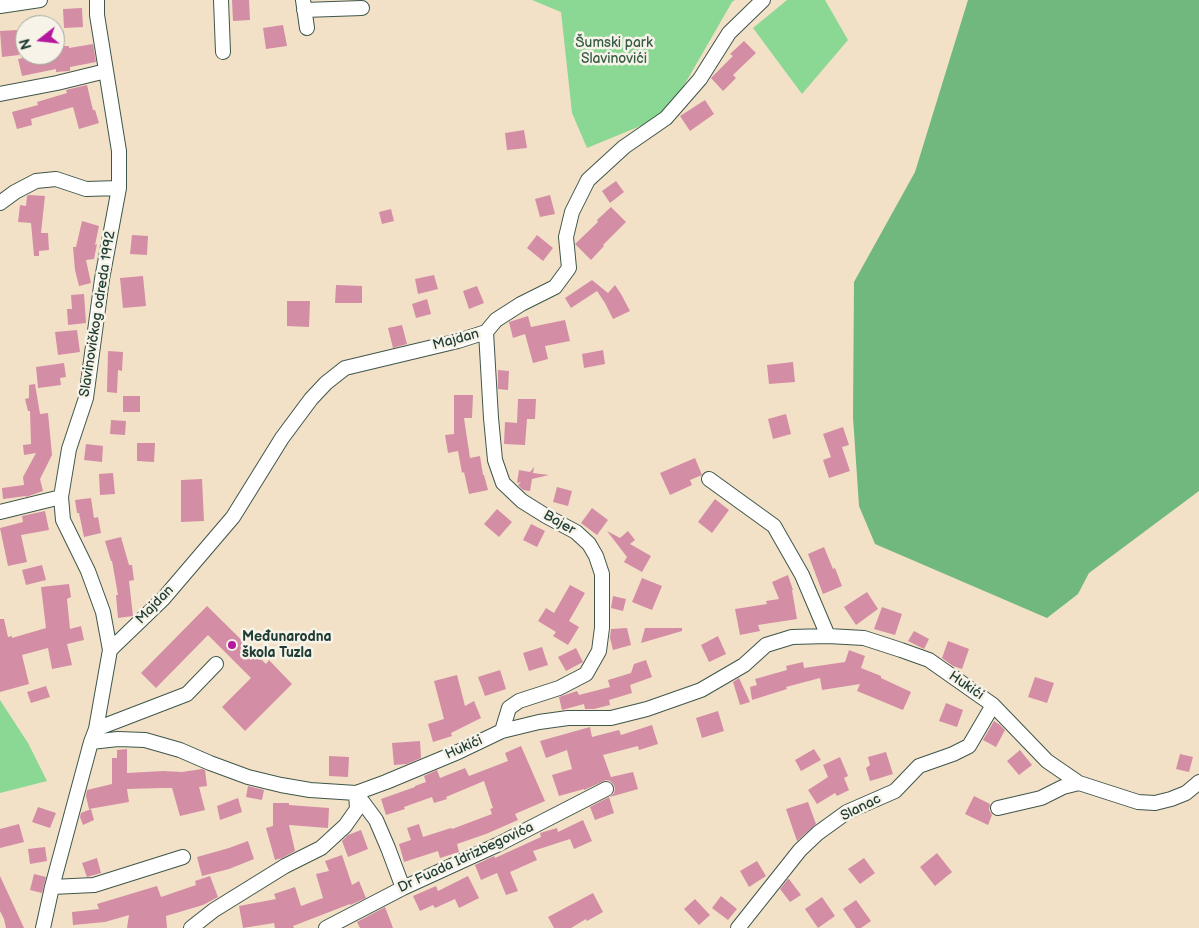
<!DOCTYPE html>
<meta charset="utf-8">
<style>
body{margin:0}
#map{position:relative;width:1199px;height:928px;overflow:hidden;background:#f3e1c7;font-family:"Balsamiq Sans",sans-serif}
canvas{display:block}
.north{position:absolute;left:15px;top:15px;width:50px;height:50px;box-sizing:border-box;background:#f7f3e8;border:1px solid #a1aaa0;border-radius:50%;rotate:254deg;font-size:14px;font-weight:700;line-height:20px;text-align:center;color:#1f3d34}
.north::after{content:'';display:block;margin:auto;width:18px;height:22px;background:#b5179e;clip-path:polygon(50% 0,100% 100%,50% 72%,0 100%)}
</style>
<div id="map">
<canvas width="1199" height="928"></canvas>
<div class="north">N</div>
</div>
<script>
const g = document.querySelector('canvas').getContext('2d');
g.lineJoin = 'round';
function fillPath(path, color) { g.fillStyle = color; g.fill(path, 'evenodd'); }
function trace(path, color, width, dash) { g.strokeStyle = color; g.lineWidth = width; g.lineCap = dash ? 'butt' : 'round'; g.setLineDash(dash || []); g.stroke(path); }
function drawText(font, color, halo, rows, align = 'center') {
  g.font = font + ' "Balsamiq Sans",sans-serif'; g.lineWidth = 5; g.setLineDash([]); g.textBaseline = 'middle'; g.strokeStyle = halo; g.fillStyle = color; for (const [text, x, y, turn = 0] of rows) {
    g.save(); g.translate(x, y); g.rotate((+turn || 0) * Math.PI / 180); g.textAlign = isNaN(turn) ? turn : align; if (halo) g.strokeText(text, 0, 0); g.fillText(text, 0, 0); g.restore();
  }
}
const green = new Path2D(`
 M532,0H735L732,2L667,115L587,148L572,113L561,12Z
 M787,0H825L848,40L802,94L753,28Z
 M0,700L28,743L47,781L0,793Z`);
const forest = new Path2D(`
 M968,0H1199V491L1089,573L1078,594L1047,618L875,544L859,506L853,417L854,282L915,172Z`);
const building = new Path2D(`
 M232,0H249L250,20L233,21Z
 M82,8L83,27L64,28L63,9Z
 M283,25L287,46L266,49L263,28Z
 M17,30L19,55L2,57L0,31Z
 M744,41L756,53L733,75L736,78L723,91L711,78L733,56L730,54Z
 M93,44L96,62L70,67V71H68L56,72V69L22,76L18,59L37,55H56L55,46H69V48Z
 M87,85L93,110H95L99,123L79,129L73,107L31,119L32,125L17,129L12,112L38,105L37,102L67,93L66,90Z
 M705,100L714,114L690,131L680,116Z
 M524,130L527,148L507,150L505,133Z
 M616,181L624,192L610,203L602,191Z
 M29,195L45,196L41,233H48L49,250L39,251V256H34L31,223L18,222L20,205L26,206L27,196Z
 M550,195L555,214L540,217L535,199Z
 M611,207L626,222L603,245L604,246L591,260L575,244L598,222L597,220Z
 M391,209L394,221L382,224L379,212Z
 M82,221L99,226L95,245L97,244L94,259L86,260L91,283L79,286L75,270L73,247H76Z
 M132,235L148,236L147,255L130,254Z
 M537,235L553,248L543,261L527,248Z
 M434,275L438,289L418,294L415,279Z
 M143,276L146,306L123,308L120,278Z
 M592,280L608,293L615,285L621,294L630,311L613,319L605,303L597,291L571,308L565,298Z
 M336,285L362,286V303H335Z
 M477,286L484,303L469,309L463,291Z
 M84,294L86,323L68,325L67,309H72L71,295Z
 M427,299L431,314L416,318L412,304Z
 M287,301H310L309,327L287,326Z
 M528,316L531,327L565,320L570,341L545,346L548,359L533,363L525,334L513,338L509,322Z
 M402,325L407,344L393,348L388,328Z
 M77,330L80,352L58,355L55,332Z
 M603,350L605,364L584,368L582,354Z
 M108,351L123,352L122,371L118,370L117,393L107,392Z
 M793,362L795,382L769,384L767,365Z
 M64,363L66,377L60,378L61,385L38,388L36,367Z
 M498,370L509,371L508,390L498,389Z
 M35,384L40,414L48,413L52,455L40,479L43,491L26,497V496L3,499L2,488L24,485L23,477L36,453L24,455L23,445L31,444L30,411H28L25,399L29,398V385Z
 M454,395H473L472,418H464L470,458L480,456L483,475H484L488,490L469,494L464,472L462,473L458,451L448,453L445,435L454,434Z
 M123,396H140V412H123Z
 M518,399H536L535,419H527L525,445L504,444L505,422L517,423Z
 M786,414L791,434L773,439L768,419Z
 M111,420L126,421L125,435L110,434Z
 M843,427L849,445L842,447L850,471L829,478L823,460L831,457L823,434Z
 M137,443H155L154,462L137,461Z
 M86,444L103,446L102,462L84,460Z
 M695,458L702,475L690,480L692,485L670,495L660,473Z
 M534,467L533,473L549,475L532,479L530,491L523,490L518,485L521,482L517,483L519,470L530,472Z
 M113,473L115,494L100,495L99,474Z
 M202,479L204,521L181,522V480Z
 M557,487L572,491L568,506L553,502Z
 M91,498L94,518L98,517L101,533L84,537L79,513H77L75,500Z
 M715,499L729,510L712,533L698,522Z
 M592,508L608,520L597,535L581,523Z
 M497,509L512,522L499,537L484,524Z
 M45,511L49,530L21,535L27,562L8,566L0,528L23,522L22,516Z
 M531,524L545,531L537,547L523,540Z
 M607,531L620,538L628,531L635,540L630,544L651,556L642,572L624,562L627,557Z
 M121,537L129,565H132L134,580L129,581L133,616L118,618L116,595H118L112,561H111L105,541Z
 M824,547L833,569L835,568L842,586L823,594L808,554Z
 M42,565L46,580L26,585L22,570Z
 M788,575L793,590H792L797,619L758,625L760,631L740,635L735,609L767,604L766,601L779,599L772,582Z
 M642,578L662,586L652,610L632,602Z
 M69,584L71,597L67,599L70,629L81,626L84,640L67,644L72,665L52,669L48,648L22,655L29,684L0,692V619H4L8,637L12,636V638L46,628L41,587Z
 M570,585L585,593L569,621L579,627L568,645L553,636L556,632L538,621L546,608L554,613Z
 M867,592L878,609L856,625L844,607Z
 M613,596L626,599L623,611L611,608Z
 M207,606L266,664L269,660L292,684L245,731L222,707L251,678L208,635L156,688L141,673Z
 M882,607L902,614L895,635L874,629Z
 M627,628L631,645L613,650L610,638L611,629Z
 M645,628H682V631L641,643Z
 M914,631L929,639L924,649L908,641Z
 M718,636L726,654L709,662L701,645Z
 M948,641L969,649L962,669L953,666L942,658Z
 M542,647L548,665L529,671L523,653Z
 M576,648L583,662L566,671L558,657Z
 M849,650L865,656L861,668L881,676V678L911,692L903,710L857,691L860,684L822,690L820,678L786,687L787,689L752,700L750,687L757,685L755,679L787,670L786,666L803,662L804,668L845,662Z
 M646,660L652,677L630,685L632,693L609,700L610,705L594,709H585L584,704L562,710L559,697L577,691L579,695L610,687L608,680L631,673L634,664Z
 M500,670L506,689L485,696L478,677Z
 M457,675L465,706L474,701L481,718L451,733L452,736L433,742L428,724L444,719L434,681Z
 M1035,677L1054,683L1047,703L1028,697Z
 M739,678L750,702L740,705L733,682Z
 M46,686L50,697L31,703L27,692Z
 M946,703L963,710L957,727L939,721Z
 M718,711L724,731L702,738L696,718Z
 M994,721L1000,725L1005,730L996,747L983,740Z
 M652,725L658,744L639,750L638,746L603,755L611,777L633,772L638,789L610,797L614,793L615,789L614,785L610,781L606,780L584,790V789L559,796L552,775L572,769L567,750L546,758L540,741L590,727L592,737L619,730L621,735Z
 M420,741L421,758L407,764L394,765L392,743Z
 M521,746L545,801L515,814L518,820L486,834L457,844L459,852L440,858L438,851L404,862L399,844L411,840L407,828L419,824L423,837L451,828L452,829L492,814L490,809L493,808L484,781L446,797L447,799L434,803L432,797L404,807L405,809L386,815L381,799L415,787V786L426,782L424,776L437,770L440,778L465,768L469,776L508,761L505,753Z
 M127,749V773L163,771L182,772L202,769L205,770L207,786L199,787L205,810L180,816L172,788H162L127,789L129,802L89,809L86,796L87,790L112,784V758H117V750Z
 M814,749L821,760L801,771L795,760Z
 M1020,750L1032,765L1019,775L1007,761Z
 M886,752L893,774L870,781L866,768L870,765L868,757Z
 M1180,754L1193,757L1189,772L1176,769Z
 M329,756L349,757L348,777L329,776Z
 M840,757L848,776L844,778L849,790L837,796L835,793L817,804L808,790L828,777L823,765Z
 M248,786L264,790L262,800L246,797Z
 M974,796L990,804L989,810L992,815L988,825L965,814Z
 M609,797L614,813L595,820L590,807Z
 M238,798L242,812L220,820L217,806Z
 M808,802L816,824L797,841L786,809Z
 M273,803H289V805L329,808L328,828L289,825L295,851L282,858L275,860L266,828L273,826Z
 M38,807L56,813L50,828L32,822Z
 M91,809L94,820L83,825L80,817L81,813Z
 M583,820L592,841L574,849L570,839L533,851L537,860L510,872L518,891L506,895L497,873L481,880L475,865L494,856L495,858L541,837L540,833L557,828L558,832Z
 M19,824L24,842L0,848V829Z
 M361,830L368,849L348,857L342,841L348,835Z
 M248,841L254,859L229,869L202,876L197,857L229,848Z
 M45,847L47,861L30,864L28,849Z
 M937,853L952,872L935,886L920,867Z
 M342,855L352,885L359,881L366,898L350,905V904L293,926L294,928H275L274,923L243,928L239,906L276,899L274,894L295,887L301,906L323,898L316,874L329,871L325,861Z
 M97,858L101,873L87,877L82,863Z
 M864,858L875,873L860,884L848,869Z
 M757,861L766,876L749,887L740,871Z
 M34,874L46,877L42,893L30,890Z
 M0,876L24,928H6L4,919L0,911Z
 M210,876L218,897L203,905L166,916L167,928H127L129,915L105,922L73,925L72,912L99,909L97,904L157,886L161,897L196,885L195,881Z
 M468,876L479,898L459,908L455,899L435,908L433,905L420,911L413,896L436,886L438,891Z
 M788,879H789L801,895L790,902L780,889Z
 M593,893L603,912L587,921L586,919L571,928H554L548,917Z
 M721,896L737,909L728,920L712,908Z
 M822,897L835,916L818,928L805,909Z
 M695,899L710,915L699,925L684,909Z
 M856,900L871,921L861,928H856L843,909Z
 M385,907L393,928H360L357,922Z`);
const minor = new Path2D(`
 M221,0L223,52
 M303,0L307,28
 M0,6L40,0
 M304,10L362,8
 M0,94L57,83L106,71
 M0,203L15,192L36,181L56,179L86,189L119,188
 M486,332L491,418L495,460L503,483L522,501L546,516L576,532L589,544L596,556L602,574V628L599,651L586,674L559,688L519,701L509,708L502,731
 M709,479L774,526L802,575L828,636
 M0,512L61,497
 M110,650L163,599L233,517L282,438L311,399L326,383L345,368L458,341L486,332L496,320L521,304L555,287L569,268L566,237L572,212L588,180L624,147L666,118L700,79L729,33L763,0
 M96,729L187,694L216,664
 M91,742L118,739L145,740L180,750L210,763L248,777L281,785L310,790L356,793L386,782L458,752L502,731L539,722L568,718H611L647,709L701,690L744,665L766,645L792,637L828,636L864,638L901,650L929,660L993,705L1047,761L1079,783L1138,802L1155,803L1171,799L1186,793L1199,782
 M356,793L376,820L388,848L403,888
 M998,808L1041,798L1063,787L1079,783
 M52,887L94,885L183,857
 M43,928L52,887L91,742L96,729L110,650L103,612L88,571L63,520L61,497L69,449L86,398L102,279L119,188V151L97,15V0
 M191,928L214,910L285,866L321,848L345,826L357,809L356,793
 M326,928L403,888L497,845L606,789
 M738,928L800,850L818,833L847,812L895,791L919,766L953,754L969,746L993,705`);
const markers = [
 [232,645,5,"#b5179e"]
];
const parkNames = [
 ["Šumski park",614,43],
 ["Slavinovići",614,59]
];
const streetNames = [
 ["Slavinovičkog odreda 1992",98,314,-81],
 ["Majdan",456,340,-15],
 ["Bajer",559,523,30],
 ["Majdan",155,605,-46],
 ["Hukići",966,686,34],
 ["Hukići",464,748,-24],
 ["Slanac",861,808,-27],
 ["Dr Fuada Idrizbegovića",466,858,-25]
];
const poiNames = [
 ["Međunarodna",242,637],
 ["škola Tuzla",242,653]
];
fillPath(green, '#8bd794');
fillPath(forest, '#70b87e');
fillPath(building, '#d38da5');
trace(minor, '#3f564a', 16);
trace(minor, '#fff', 14);
for (const [x, y, r, color] of markers) { const dot = new Path2D(); dot.arc(x, y, r, 0, 2 * Math.PI); g.fillStyle = color; g.fill(dot); trace(dot, '#f7f3e8', 2); }
drawText('14px', '#355c47', '#f7f3e8', parkNames);
drawText('14px', '#1f3d34', '#f7f3e8', streetNames);
drawText('bold 14px', '#1f3d34', '#f7f3e8', poiNames, 'left');
</script>
